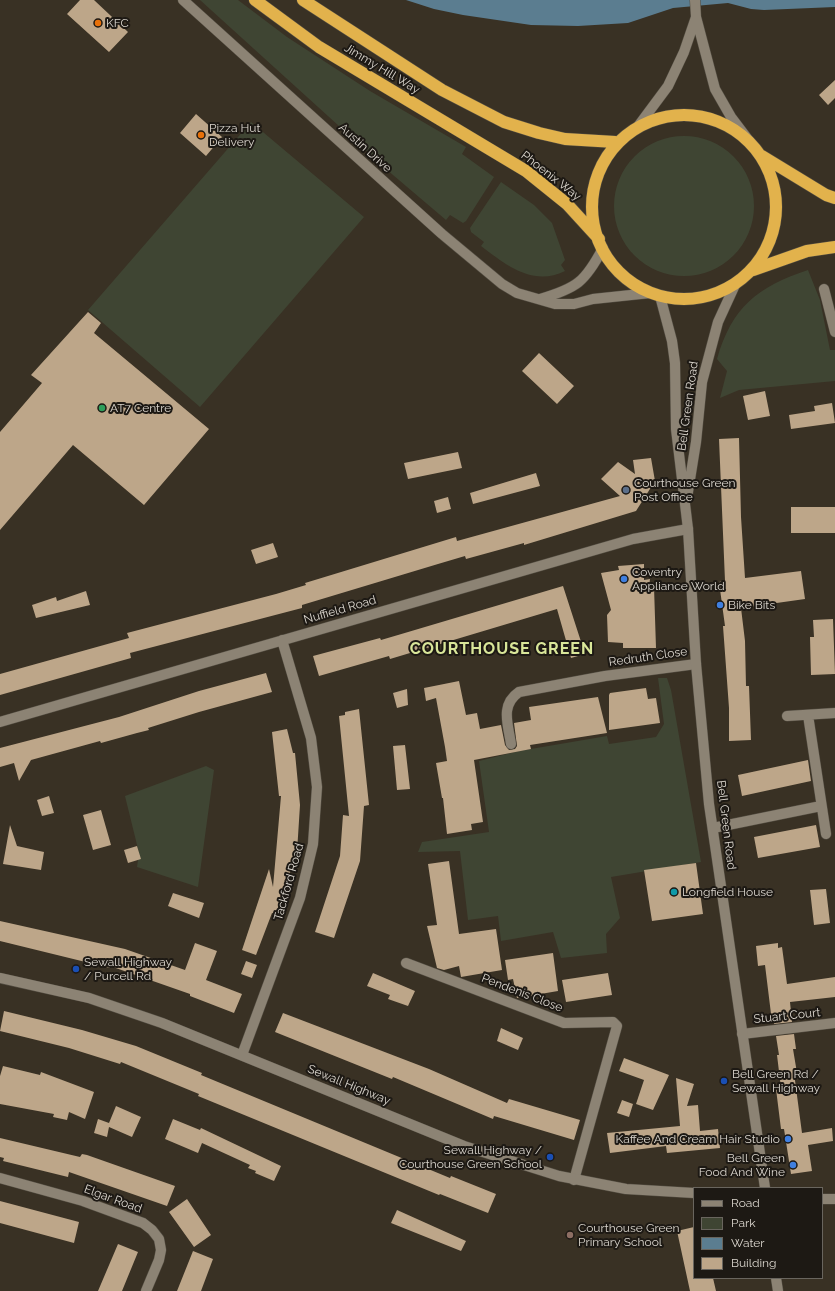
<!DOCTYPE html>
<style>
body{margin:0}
#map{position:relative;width:835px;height:1291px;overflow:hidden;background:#393124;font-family:Raleway,sans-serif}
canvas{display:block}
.legend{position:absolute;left:693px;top:1187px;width:130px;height:92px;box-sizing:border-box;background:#1d1914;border:1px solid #69655e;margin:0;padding:5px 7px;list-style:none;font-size:12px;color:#dbd6ce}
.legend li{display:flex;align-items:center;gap:8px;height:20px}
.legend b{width:20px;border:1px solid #69655e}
</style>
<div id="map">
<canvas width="835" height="1291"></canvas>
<ul class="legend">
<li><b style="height:5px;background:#8c8374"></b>Road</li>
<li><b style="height:11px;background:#3f4533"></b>Park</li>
<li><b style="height:11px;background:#5b7d90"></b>Water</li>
<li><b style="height:11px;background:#bda689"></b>Building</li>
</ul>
</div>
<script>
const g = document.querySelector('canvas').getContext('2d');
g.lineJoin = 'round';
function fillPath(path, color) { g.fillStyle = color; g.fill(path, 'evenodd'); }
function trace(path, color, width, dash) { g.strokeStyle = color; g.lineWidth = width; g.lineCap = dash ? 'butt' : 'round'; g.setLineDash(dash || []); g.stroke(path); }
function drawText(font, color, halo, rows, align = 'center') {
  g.font = font + ' Raleway,sans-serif'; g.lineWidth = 4; g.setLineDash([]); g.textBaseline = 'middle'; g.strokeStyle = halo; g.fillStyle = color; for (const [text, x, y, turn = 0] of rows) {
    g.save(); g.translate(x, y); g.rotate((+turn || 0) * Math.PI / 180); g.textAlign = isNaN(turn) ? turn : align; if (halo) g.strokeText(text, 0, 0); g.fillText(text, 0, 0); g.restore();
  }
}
const green = new Path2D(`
 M200,0H238L287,37L370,91L466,147L462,154L494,177L466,221L463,223L450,215L446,220L393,175Z
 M251,122L364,217L200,407L88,310Z
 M614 206a70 70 0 1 1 140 0a70 70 0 1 1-140 0Z
 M501,182L534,205L552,223L565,260L561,265L565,271C533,287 506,265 481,246L484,242L471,232L470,228Z
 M808,270L820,300L830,350H835V381L739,390L720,398L727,371L717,359C732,307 757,287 808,270Z
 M658,678H667L671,690L701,862L611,877L620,918L606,934L607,953L561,958L553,932L501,941L498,916L468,920L460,851L418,852L422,842L489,832L479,761L519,751L607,736L609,744L656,737L664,724Z
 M206,766L214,770L198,887L137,867L139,853L125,796Z`);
const water = new Path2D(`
 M406,0H835V7L764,10L751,9L728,3L673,8L628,23L578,26L531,25L463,15L434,9Z`);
const building = new Path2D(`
 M80,0H94L128,32L109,52L67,14Z
 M835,80V98L828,105L819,95Z
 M196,114L222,137L206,156L180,133Z
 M88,312L101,323L94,333L209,429L144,505L73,445L0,530V432L42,383L31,375Z
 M539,353L574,386L557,404L522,371Z
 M765,391L770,416L748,420L743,396Z
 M832,403L835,423L791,429L789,415L815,411L814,406Z
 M739,438L741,517L745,578L801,571L805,599L741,608L745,641L746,686H749L751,740L729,741V708L723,626H725L719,582L725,581L719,439Z
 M458,452L462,468L408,479L404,463Z
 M651,458L655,481L636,511L524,545V543L466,559L465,556L438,564L302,605V608L130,653L131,658L0,695V674L129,638L127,633L276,594L306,585L305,583L456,537L457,541L620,496L601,479L618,462L635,474L633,460Z
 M536,473L540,486L473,504L470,493Z
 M448,497L451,509L437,513L434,501Z
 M791,507H835V533H791Z
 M273,543L278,557L256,564L251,550Z
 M644,564V580L650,579L649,587H654L656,648H623V643L608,642L607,615L611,610L601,573L619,570L618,566Z
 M563,586L585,654L571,658L557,609L390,659L389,656L319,676L313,656L380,638L381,640L398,635Z
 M86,591L90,605L36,618L32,605L56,597L57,601Z
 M833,619L835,674L811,675L810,637H814L813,620Z
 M266,673L272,692L199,712L148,728L149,730L137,733L101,743L100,741L31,760L19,781L14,763L0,767V748L119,717L199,691Z
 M459,681L466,715L477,713L480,729L501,725L505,745L509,750L515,749L517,746L514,723L531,720L529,707L598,697L607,733L530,745L531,749L474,760L483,822L471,824L472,830L447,834L443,798H442L436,763L447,761L445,747L436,698L426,701L424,688Z
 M646,688L648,699L656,698L660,723L609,730V695L610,693Z
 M407,689L408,705L397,708L393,693Z
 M359,709L369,805L364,806L360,861L334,938L315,932L340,856L343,815L349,816L339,716L345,715V712Z
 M287,729L293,753H295L300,805L297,852L278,908L276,914L272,913L256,955L242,950L269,869L273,887L281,796H279L272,732Z
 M405,745L410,789L397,790L393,746Z
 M808,760L811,781L742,796L738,775Z
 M49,796L54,813L42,816L37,800Z
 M101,810L111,845L93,850L83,815Z
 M10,825L17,846L44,852L41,870L3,864Z
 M816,825L820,847L758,858L754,837Z
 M137,846L141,859L128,863L124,850Z
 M449,861L459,934L496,929L502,970L461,977L459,966L444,970L437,968L427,926L437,925L428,864Z
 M696,863L703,914L652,921L644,870Z
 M826,889L830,923L814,925L810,890Z
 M173,893L204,903L199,918L168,906Z
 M0,921L125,949L185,970L195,943L217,951L206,980L242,994L234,1013L190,996V994L110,966V968L0,941Z
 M778,943V948L782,947L787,984L835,977V997L790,1002L792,1022L774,1024V1022H772L765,965L758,966L756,946Z
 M553,953L558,991L517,998L513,979L508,980L505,960Z
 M246,961L257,965L252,978L241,974Z
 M373,973L415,991L408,1006L388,999L390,995L367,986Z
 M608,973L612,995L566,1002L562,980Z
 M4,1011L82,1030L136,1046L202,1073L201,1075L450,1178L451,1176L496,1194L488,1213L440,1194L439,1195L198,1096L199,1094L121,1062L120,1064L69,1048L0,1031Z
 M283,1013L429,1069L507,1103L509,1099L580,1120L574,1140L494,1116L493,1119L393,1077L392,1079L275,1032Z
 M501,1028L523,1038L518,1050L497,1041Z
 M794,1034L796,1049H793L797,1073H794L802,1133L832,1128L833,1141L808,1145L812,1171L791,1174L784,1129H781L777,1097L776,1088H781L777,1055H779L776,1036Z
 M624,1058L669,1075L653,1110L636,1104L644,1080L619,1071Z
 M3,1066L40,1075L41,1072L94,1092L85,1119L69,1112L67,1120L53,1117L54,1114L0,1104V1076Z
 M676,1078L694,1084L687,1106L698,1105L700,1131L718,1129L720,1148L667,1153L666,1146L610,1153L607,1133L680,1126Z
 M622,1100L633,1104L629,1117L617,1113Z
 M116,1106L141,1117L132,1137L109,1127L107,1137L94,1133L98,1119L109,1123Z
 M173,1119L200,1130L201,1128L281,1166L274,1181L255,1173L256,1171L248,1168L250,1165L202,1143L198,1153L165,1139Z
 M0,1138L80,1157L82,1154L87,1155L175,1186L167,1206L69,1172L68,1177L3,1161L4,1158L0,1157Z
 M187,1199L211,1235L194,1247L169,1212Z
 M0,1201L79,1222L74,1243L0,1223Z
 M397,1210L466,1241L461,1251L391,1223Z
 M694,1227V1278H713L716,1291H690L677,1231Z
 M118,1244L138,1252L122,1291H98Z
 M193,1251L213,1259L201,1291H177Z`);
const street = new Path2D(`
 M824,289L835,332
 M808,715L826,834
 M787,716L835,713
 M0,722L633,539L688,529
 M511,744C508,724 500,705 519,692L605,676L696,664
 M713,828L821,806
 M406,963L564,1023L613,1022L617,1026L574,1180
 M742,1034L835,1023
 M242,1055L300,898L313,844L317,787L311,738L282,640
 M0,1178L83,1201L143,1223L152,1230L159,1239L161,1250L159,1260L146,1291`);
const secondary = new Path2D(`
 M183,0L442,234L502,284L517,293L555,304H574L593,299L650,293
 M695,0L696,17L715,89L731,117L750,142
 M639,125L668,86L684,52L696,17
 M660,296L672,341L675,363L676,429L688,529L696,664L709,804L765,1188
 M540,299C577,288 585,282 603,248
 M687,498L696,442L702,382L718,322L735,285
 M0,978L89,998L162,1023L464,1146L559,1176L626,1189L694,1193
 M822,1199H835
 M776,1278L778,1291`);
const highway = new Path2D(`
 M255,0L319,47L526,171L567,204L599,239
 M303,0L442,90L504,122L539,133L565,139L615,142
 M592 207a92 92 0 1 1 184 0a92 92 0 1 1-184 0Z
 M762,156L826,195L835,198
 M753,270L807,251L835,247`);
const markers = [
 [98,23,4,"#e8710a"],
 [201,135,4,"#e8710a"],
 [102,408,4,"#2e9e5b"],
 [626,490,4,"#5c6f8a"],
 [624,579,4,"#3f7fe0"],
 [720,605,4,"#3f7fe0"],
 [674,892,4,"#0f9aa8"],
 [76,969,4,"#1a4fb4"],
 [724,1081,4,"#1a4fb4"],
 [788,1139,4,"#3f7fe0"],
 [550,1157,4,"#1a4fb4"],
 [793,1165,4,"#3f7fe0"],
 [570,1235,4,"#8d6e63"]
];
const poiNames = [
 ["KFC",106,23],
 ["Pizza Hut",209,128],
 ["Delivery",209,142],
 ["AT7 Centre",110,408],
 ["Courthouse Green",634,483],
 ["Post Office",634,497],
 ["Coventry",632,572],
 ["Appliance World",632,586],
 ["Bike Bits",728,605],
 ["Longfield House",682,892],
 ["Sewall Highway",84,962],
 ["/ Purcell Rd",84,976],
 ["Bell Green Rd /",732,1074],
 ["Sewall Highway",732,1088],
 ["Kaffee And Cream Hair Studio",780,1139,"right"],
 ["Sewall Highway /",542,1150,"right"],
 ["Courthouse Green School",542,1164,"right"],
 ["Bell Green",785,1158,"right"],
 ["Food And Wine",785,1172,"right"],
 ["Courthouse Green",578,1228],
 ["Primary School",578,1242]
];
const streetNames = [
 ["Jimmy Hill Way",382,69,31],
 ["Austin Drive",365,148,42],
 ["Phoenix Way",551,176,38],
 ["Bell Green Road",688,406,-82],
 ["Nuffield Road",340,610,-16],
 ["Redruth Close",648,657,-8],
 ["Bell Green Road",726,825,83],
 ["Tackford Road",289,882,-74],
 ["Pendenis Close",522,993,21],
 ["Stuart Court",787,1016,-6],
 ["Sewall Highway",349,1085,22],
 ["Elgar Road",113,1199,20]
];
const districtNames = [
 ["COURTHOUSE GREEN",502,649]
];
fillPath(green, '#3f4533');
fillPath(water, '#5b7d90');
fillPath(building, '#bda689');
trace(street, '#544e43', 11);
trace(secondary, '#544e43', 11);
trace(highway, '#544e43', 13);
trace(street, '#8c8374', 10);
trace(secondary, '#8c8374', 10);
trace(highway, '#e2b24c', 12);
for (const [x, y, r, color] of markers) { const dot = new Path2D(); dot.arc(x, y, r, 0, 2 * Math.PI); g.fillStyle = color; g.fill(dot); trace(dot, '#1d1914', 1.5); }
drawText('12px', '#dbd6ce', '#1d1914', poiNames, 'left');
drawText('12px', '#dbd6ce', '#1d1914', streetNames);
g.letterSpacing = '1px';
drawText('bold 16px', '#d9e699', '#1d1914', districtNames);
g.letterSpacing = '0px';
</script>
